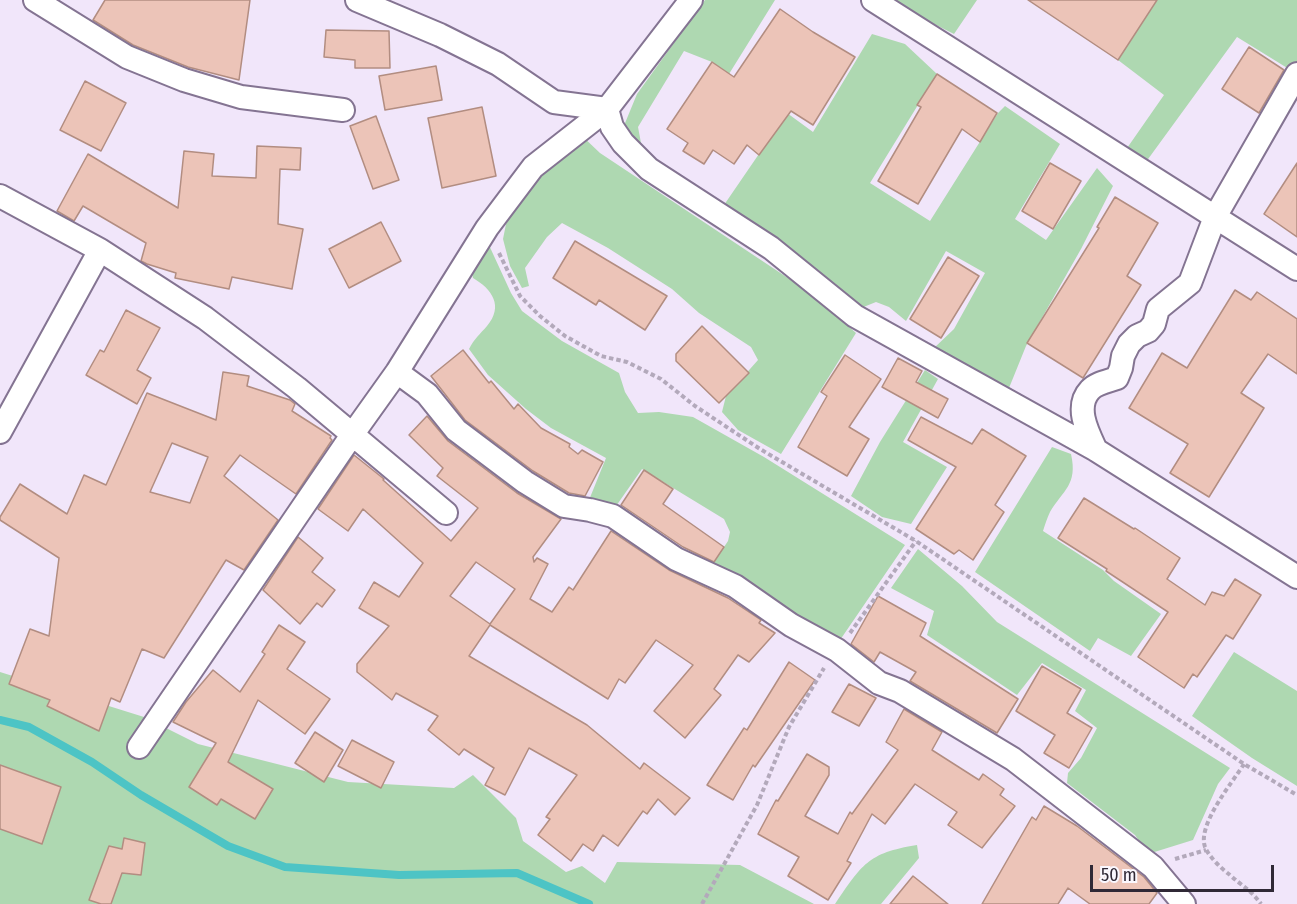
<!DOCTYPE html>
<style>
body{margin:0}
#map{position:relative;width:1297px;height:904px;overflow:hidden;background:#f1e6fa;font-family:"Fira Sans Condensed",sans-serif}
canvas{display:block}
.scale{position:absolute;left:1090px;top:865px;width:184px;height:27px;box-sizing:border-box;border:3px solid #302936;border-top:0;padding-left:8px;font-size:18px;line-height:21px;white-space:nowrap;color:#302936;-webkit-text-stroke:4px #faf7fe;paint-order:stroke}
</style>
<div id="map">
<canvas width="1297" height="904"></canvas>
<div class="scale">50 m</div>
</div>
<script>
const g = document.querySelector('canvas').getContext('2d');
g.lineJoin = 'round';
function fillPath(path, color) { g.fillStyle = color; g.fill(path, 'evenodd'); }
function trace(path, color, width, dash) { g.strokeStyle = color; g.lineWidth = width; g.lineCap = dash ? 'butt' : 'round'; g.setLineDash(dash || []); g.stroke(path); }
const green = new Path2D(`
 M705,0H775L729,74L712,62L684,51L638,127L641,143L647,153L724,205L787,113L813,132L872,34L905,44L937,74L870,183L930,221L998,113L1005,106L1060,144L1015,219L1046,240L1097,168L1113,186L1081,249L1026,346L1009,388L933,349L954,329L985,273L946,251L906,321L889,307L876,302L861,308L813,268L760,238L669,177L623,128L637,94Z
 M891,0H977L954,34L890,2Z
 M1146,0H1297V74L1237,37L1143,166L1125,151L1164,95L1118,60L1153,6Z
 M580,134L600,153L812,294L856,333L781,454L738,430L722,412L726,396L758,360L751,347L699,313L672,289L608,248L562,223L547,237L525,268L529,286L522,288L510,266L503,239L506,224L542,164Z
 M488,243L511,293L522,311L562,341L619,373L625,392L638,413L659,412L693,417L764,457L905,545L838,643L708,571L728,541L730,532L724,519L642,469L614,509L589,500L606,458L551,428L526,409L488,375L469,349C474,339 480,334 487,326C504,306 492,289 473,278L466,249Z
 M925,370L938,379L903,442L947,467L911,524L882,517L851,496L880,442Z
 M1052,447L1071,454C1078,485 1063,490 1050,512C1047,518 1045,525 1043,531L1103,570L1114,581L1161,614L1131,656L1098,638L1090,651L975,572Z
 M918,549L962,586L997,622L1230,768L1218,784L1193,840L1148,854L1135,835L1067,783L1068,773L1081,758L1097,728L1075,711L1086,690L1042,663L1017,695L927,635L934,611L891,588Z
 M1234,652L1297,691V786L1252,758L1192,716Z
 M0,672L144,717L198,744L348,782L454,788L473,775L516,818L523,841L566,872L582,866L605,883L617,862L740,865L814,904H0Z
 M917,845L919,858L881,904H835C862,865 867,853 917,845Z`);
const stream = new Path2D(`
 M0,720L29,727L92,762L141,795L228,846L285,867L399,875L517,873L589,904`);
const building = new Path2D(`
 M105,0H250L239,80L188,67L133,45L93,20Z
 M1028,0H1157L1118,60Z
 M780,9L813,32L855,57L813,125L791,111L759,155L747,145L734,164L713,150L704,164L683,151L688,143L667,129L712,62L734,77Z
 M326,30L389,31L390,68H355V60L324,57Z
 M1249,47L1284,70L1259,113L1222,89Z
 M436,66L442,100L385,110L379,76Z
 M937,74L997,113L980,142L962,129L918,204L878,181L921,107L917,105Z
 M85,81L126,103L101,151L60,130Z
 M482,107L496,176L442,188L428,118Z
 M376,116L399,180L373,189L350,126Z
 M257,146L301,148L300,170L280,169L278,224L303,229L292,289L232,277L229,289L175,278L176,273L147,264L141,261L146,243L83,206L74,221L57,211L88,154L178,208L184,151L214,154L212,176L256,178Z
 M1050,163L1081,181L1053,229L1022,211Z
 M1297,163V237L1264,214Z
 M1115,197L1158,223L1127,276L1141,285L1083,378L1027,343L1099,228L1097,227Z
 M381,222L401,261L349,288L329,249Z
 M575,241L667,296L645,330L599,300L596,305L553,278Z
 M948,257L979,276L941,338L910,319Z
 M1235,290L1251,300L1257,292L1297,319V374L1268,354L1241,393L1264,408L1209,497L1170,473L1188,444L1129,408L1162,353L1187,368Z
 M126,310L160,328L137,370L151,378L137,404L86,375L100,350L104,352Z
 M702,326L749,373L719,403L676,361V354Z
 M463,350L489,383L491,381L514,409L518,404L541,428L570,444L569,447L578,454L582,450L603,462L585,496L569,493L533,471L465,420L431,376Z
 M845,355L881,379L849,427L869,439L847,476L798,447L827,396L821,392Z
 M898,358L922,371L916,382L948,399L938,418L882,387Z
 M223,372L249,376L247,386L290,400L295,404L292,411L331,436L330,438L332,440L296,494L240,455L224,476L278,520L244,570L226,560L164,658L142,649L120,702L111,698L99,731L47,706L50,700L9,684L30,629L49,636L59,558L0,520V517L20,484L67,514L84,475L106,485L147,393L216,420ZM172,443L208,457L190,503L150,492Z
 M427,416L448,441L517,493L561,519L533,557L534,562L537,558L548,564L530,599L552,612L569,587L573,590L611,531L669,570L728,598L761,620L759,623L775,633L749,662L738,655L714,689L721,695L685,738L654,711L693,665L656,640L625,683L619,679L608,699L490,625L469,656L587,725L640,769L644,763L690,798L675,815L658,799L647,814L643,811L618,846L603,835L593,851L583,844L571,861L538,835L550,819L546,817L577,775L529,748L505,795L485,785L494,768L464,749L459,755L428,730L438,716L396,693L392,700L357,672V664L389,626L359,608L374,582L399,597L423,563L363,509L348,531L318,509L354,455L384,479L383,480L451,541L478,508L437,476L443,468L409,435ZM476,562L515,589L490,624L450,596Z
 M921,417L972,444L982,429L1026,456L995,505L1004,512L973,560L959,550L954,554L916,529L956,467L908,440Z
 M644,470L673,489L663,504L724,547L714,562L683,547L621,505Z
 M1084,498L1134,529L1135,528L1180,558L1167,579L1205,605L1212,592L1224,596L1235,579L1261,595L1233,639L1226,635L1197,677L1193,674L1184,688L1138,657L1168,612L1106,571L1107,569L1058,538Z
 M298,537L323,558L312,572L335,590L322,607L317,603L300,624L263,590Z
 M878,596L926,623L920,636L1018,699L997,733L910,681L916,672L880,652L874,662L851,644Z
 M279,625L305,642L287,669L330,699L305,734L258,700L228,762L273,789L255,819L221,799L217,805L189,787L216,743L173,722L186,702L213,670L240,692L265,654L262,652Z
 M789,662L815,680L755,767L753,765L733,800L707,785L744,728L747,730Z
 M1042,666L1081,689L1067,713L1092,728L1069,768L1044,753L1055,735L1016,711Z
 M849,684L876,698L859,726L832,712Z
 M904,709L942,732L932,750L979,780L983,774L1004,789L1000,795L1015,806L982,848L948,825L957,812L915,784L885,824L872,814L847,861L851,863L828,900L788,876L799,857L758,834L776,800L778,801L807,754L829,767V775L805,816L838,834L850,812L852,814L898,750L886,742Z
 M315,732L343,750L324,782L295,763Z
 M352,740L394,762L381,788L338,766Z
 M0,765L61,787L42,844L0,829Z
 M1044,806L1077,826L1144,877L1157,893L1149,904H1090L1068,888L1058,904H982L1032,817L1036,820Z
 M124,838L145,843L141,875L122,873L111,904H101L89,900L109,846L122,849Z
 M913,876L948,904H890Z`);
const path = new Path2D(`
 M499,253L520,296L540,316L565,336L601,356L627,362L661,379L695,406L760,449L916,541L1244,764L1297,795
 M850,633L916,541
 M1244,764C1232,783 1197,825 1205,847C1209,857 1222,869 1230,875C1243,887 1250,889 1261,904
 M1175,859L1206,850
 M702,904L757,805L789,727L824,668`);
const street = new Path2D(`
 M35,0L127,57L184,80L241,97L343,110
 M357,0L440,35L498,64L554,102L607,109
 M873,0L1297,269
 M607,109L612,127L623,143L649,169L771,248L855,316L1096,450L1297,577
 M0,196L100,250L0,432
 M100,250L205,318L297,388L446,513
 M397,372L427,394L456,430L525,482L564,506L590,510L613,516L676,559L735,586L791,625L837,650L879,683L900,691L1013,759L1153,867L1184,904
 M1096,450C1088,433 1074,407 1090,390C1096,383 1109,381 1117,378L1121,368L1123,356L1129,344L1137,336L1148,331L1154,324L1158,309L1190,283L1215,217L1297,74
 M139,747L352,435L397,372L487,228L533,167L607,109L691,0`);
fillPath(green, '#aed8b1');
trace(stream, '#4dc4c5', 8);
fillPath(building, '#ecc4b8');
trace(building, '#b28d81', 1.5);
trace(street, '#847492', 26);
trace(path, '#b3a9bb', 4, [4.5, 3]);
trace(street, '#fff', 22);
</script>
